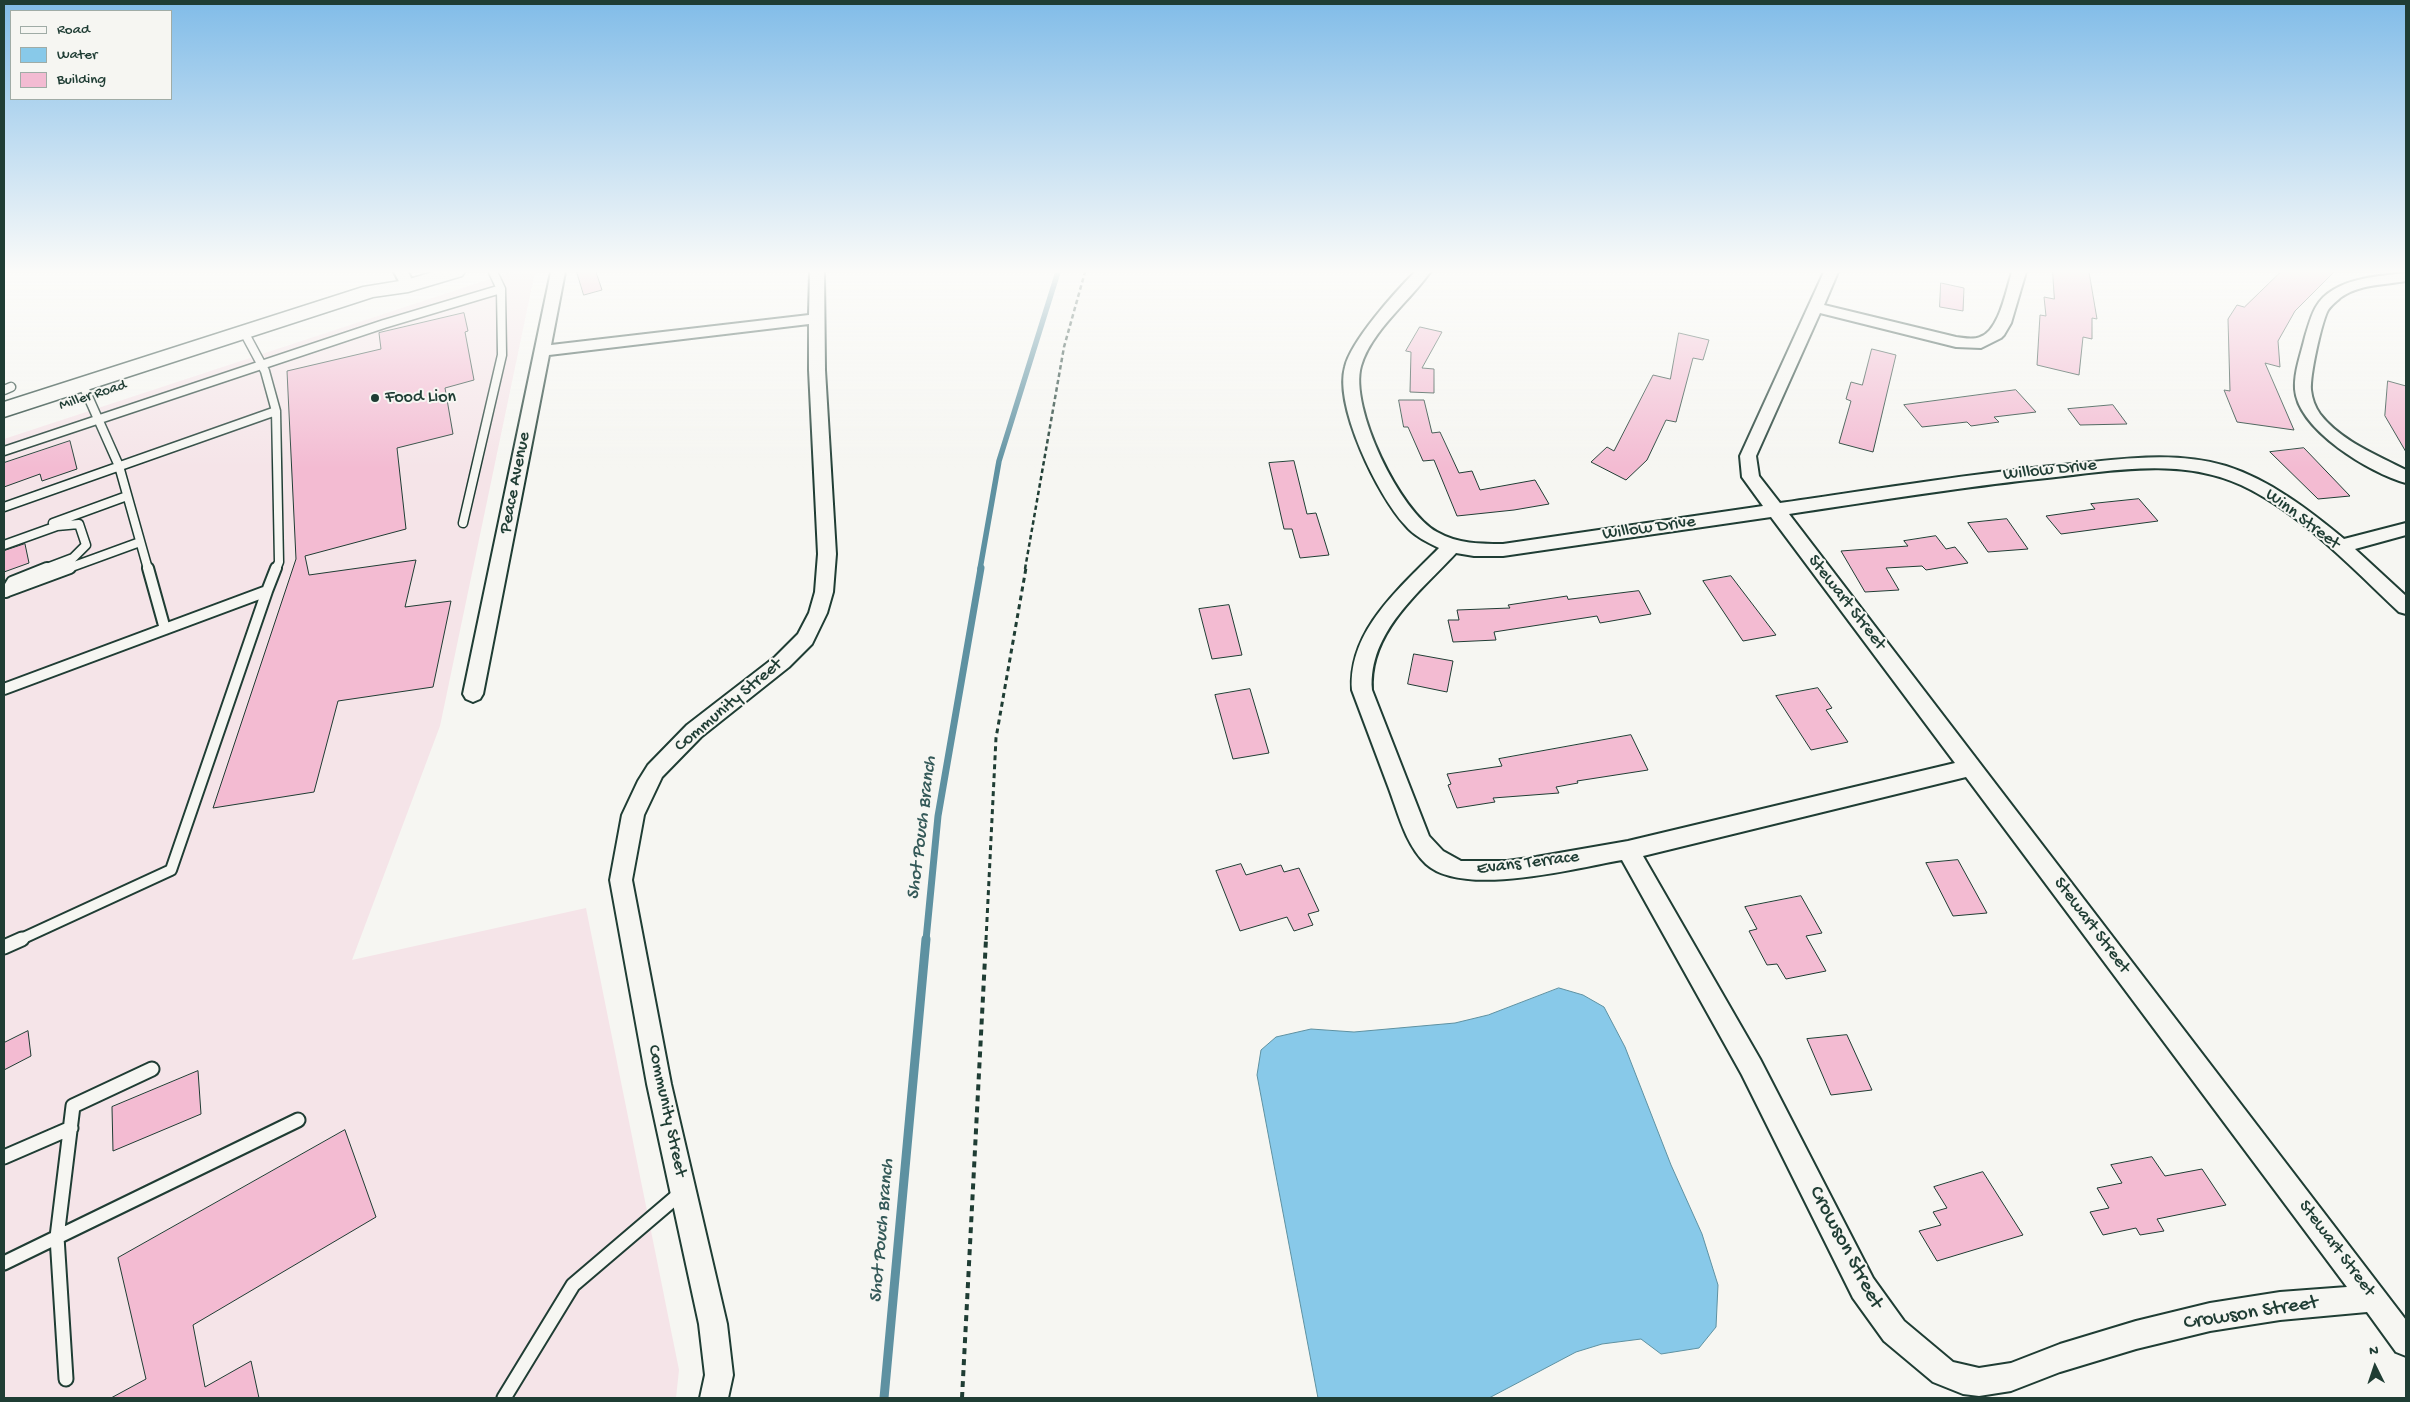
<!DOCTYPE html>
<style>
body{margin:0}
#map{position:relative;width:2410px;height:1402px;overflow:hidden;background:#f6f6f2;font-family:"Gochi Hand",sans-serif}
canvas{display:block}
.frame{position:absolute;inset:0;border:5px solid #1f3d34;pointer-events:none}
.legend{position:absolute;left:10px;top:10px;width:162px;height:90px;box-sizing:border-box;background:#f6f6f2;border:1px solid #a0aca6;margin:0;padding:6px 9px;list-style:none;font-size:15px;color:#1f3d34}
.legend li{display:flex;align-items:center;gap:10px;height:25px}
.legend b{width:25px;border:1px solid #a0aca6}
.north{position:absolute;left:2350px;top:1342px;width:50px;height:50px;-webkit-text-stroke:4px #f6f6f2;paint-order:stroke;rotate:356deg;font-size:14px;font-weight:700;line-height:20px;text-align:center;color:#1f3d34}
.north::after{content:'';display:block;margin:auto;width:18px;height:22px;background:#1f3d34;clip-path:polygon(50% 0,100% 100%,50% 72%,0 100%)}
</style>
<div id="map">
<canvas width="2410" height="1402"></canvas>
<div class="frame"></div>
<ul class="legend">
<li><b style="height:6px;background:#f6f6f2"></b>Road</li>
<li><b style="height:14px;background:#88c9e9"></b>Water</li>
<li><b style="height:14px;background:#f3bbd2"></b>Building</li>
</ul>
<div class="north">N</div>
</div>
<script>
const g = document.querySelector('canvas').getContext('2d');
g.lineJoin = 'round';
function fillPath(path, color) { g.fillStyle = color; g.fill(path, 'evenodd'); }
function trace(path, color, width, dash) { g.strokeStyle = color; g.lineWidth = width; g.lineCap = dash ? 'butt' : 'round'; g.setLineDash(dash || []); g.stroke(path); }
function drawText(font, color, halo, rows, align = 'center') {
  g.font = font + ' "Gochi Hand",sans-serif'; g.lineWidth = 4; g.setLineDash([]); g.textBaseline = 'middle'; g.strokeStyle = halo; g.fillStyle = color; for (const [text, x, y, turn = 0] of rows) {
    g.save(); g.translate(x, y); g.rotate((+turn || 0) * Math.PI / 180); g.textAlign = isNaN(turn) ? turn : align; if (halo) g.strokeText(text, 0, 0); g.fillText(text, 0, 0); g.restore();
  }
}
const built = new Path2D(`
 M511,272H535L440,726L352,960L586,908L679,1370L676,1398H4V439Z`);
const water = new Path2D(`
 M1559,988L1583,995L1604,1007L1625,1047L1671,1165L1702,1234L1718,1285L1716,1327L1699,1348L1661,1354L1641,1339L1602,1344L1576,1352L1489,1398H1318L1257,1075L1261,1050L1276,1037L1311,1029L1354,1032L1455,1023L1488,1015Z`);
const streamFar2 = new Path2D(`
 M980,569L999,461L1058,272`);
const streamFar1 = new Path2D(`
 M926,940L938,816L981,568`);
const stream = new Path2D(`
 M884,1398L926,939`);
const building = new Path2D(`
 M577,272H596L602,290L584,295Z
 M2053,272H2089L2097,319L2092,318V339L2083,337L2079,375L2037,365L2040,315L2046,316L2044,297L2054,299Z
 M2281,272H2334L2295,311L2278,341L2280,367L2265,363L2294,430L2237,422L2224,390L2230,391L2228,319L2237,305L2244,307Z
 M1941,283L1964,288L1963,311L1940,307Z
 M464,313L468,331L465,332L474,380L445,388L453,434L397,448L406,529L305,556L309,575L416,560L405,607L451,601L433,687L338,701L314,792L213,808L296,559L287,371L381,349L379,333Z
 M1420,327L1442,332L1422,368L1434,369V393L1410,392L1411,352L1406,351Z
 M1679,333L1709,340L1703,360L1693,358L1676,422L1666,420L1647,460L1626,480L1591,462L1607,447L1614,451L1653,375L1670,379Z
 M1872,349L1896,355L1873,452L1839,443L1851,401L1846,399L1851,382L1862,385Z
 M2388,381L2406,386V452L2385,416Z
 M2016,390L2036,412L1994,417L1999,422L1971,426L1967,422L1922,427L1904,405Z
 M1399,400H1424L1432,433L1440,432L1459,473L1472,471L1480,490L1535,480L1549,504L1514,510L1457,516L1434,460L1423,461L1408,427H1404Z
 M2113,405L2127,424L2080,425L2068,409Z
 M70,441L77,469L42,481L40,474L4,487V463Z
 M2304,448L2350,496L2318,499L2270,452Z
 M1294,461L1307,514L1316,513L1329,555L1300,558L1292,529H1284L1269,463Z
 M2139,499L2158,521L2061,534L2046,516L2095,509L2091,504Z
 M2007,519L2028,549L1988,552L1968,523Z
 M1936,536L1946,549L1955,547L1968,563L1926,570L1922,566L1886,568L1899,590L1865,592L1841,551L1908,546L1904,541Z
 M25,544L29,563L4,572V551Z
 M1731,576L1776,635L1743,641L1703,581Z
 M1639,591L1651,614L1600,623L1597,616L1494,632L1496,640L1453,642L1448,620H1459L1457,610L1510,608L1508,605L1567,596L1568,599Z
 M1229,605L1242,655L1212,659L1199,609Z
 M1414,654L1453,661L1447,692L1408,684Z
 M1818,688L1832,708L1826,710L1848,742L1811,750L1776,696Z
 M1250,689L1269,753L1233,759L1215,695Z
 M1631,735L1648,770L1577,781L1578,783L1556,787L1559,793L1493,798L1495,802L1457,808L1448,785L1451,784L1447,774L1502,766L1499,759Z
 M1958,860L1987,913L1953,916L1926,863Z
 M1241,864L1246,875L1281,865L1284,872L1299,868L1319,911L1308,914L1313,925L1294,931L1287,917L1240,931L1216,871Z
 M1801,896L1822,933L1806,936L1826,971L1786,979L1777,964L1767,965L1749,931L1757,929L1745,907Z
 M28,1031L31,1056L4,1070V1043Z
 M1847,1035L1872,1090L1831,1095L1807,1039Z
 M198,1071L201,1114L113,1151L112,1107Z
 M345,1130L376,1217L193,1325L205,1387L251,1361L259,1398H111L146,1379L118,1258Z
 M2152,1157L2165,1176L2202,1169L2226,1205L2157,1219L2164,1231L2140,1235L2136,1228L2103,1235L2090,1212L2109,1208L2097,1188L2122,1183L2111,1165Z
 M1983,1172L2023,1235L1937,1261L1919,1231L1941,1225L1933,1212L1947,1208L1934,1187Z`);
const pathFar2 = new Path2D(`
 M1025,569L1064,347L1085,272`);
const pathFar1 = new Path2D(`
 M986,940L996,738L1026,568`);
const path = new Path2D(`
 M962,1398L986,939`);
const laneFar2 = new Path2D(`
 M244,332L265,371L276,411L279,562L276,569
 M82,383L119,466L148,569
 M4,390L11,387
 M4,451L384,324L501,289L493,272
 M4,507L276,411
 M53,523L127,496
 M463,523L502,355L501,289
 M4,545L57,526L79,524L86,545L73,558L44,569
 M66,569L140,542`);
const laneFar1 = new Path2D(`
 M148,568L165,629
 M5,592L70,568
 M6,592L12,582L47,568
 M4,689L267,591L276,568
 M19,940L171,870L267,591`);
const lane = new Path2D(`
 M4,947L22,939
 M4,1157L71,1128
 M4,1263L298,1120
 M66,1379L57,1237L73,1106L152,1069
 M504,1398L573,1285L682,1192`);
const street = new Path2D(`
 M394,272H408L415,286L413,289H403Z
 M551,272H565L551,345L809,315L810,272H824L825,370L836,554L833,592L827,613L812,644L789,667L701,737L662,777L644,815L632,880L671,1084L727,1324L733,1375L728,1398H700L705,1375L699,1324L647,1084L610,880L622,815L638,781L648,765L687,725L775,657L798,634L809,613L815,592L818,554L809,370V324L549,355L483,694L480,699L473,702L466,699L463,694Z
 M1415,272H1430C1410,301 1371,331 1361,366C1349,407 1400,512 1437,532C1458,544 1480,544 1503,544L1763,506L1742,477L1740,456L1824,272H1838L1824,305L1956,337C1963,338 1973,340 1980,337C1999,331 2006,291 2012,272H2026L2011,323L2004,335L2001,338L1981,348L1956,347L1820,313L1756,456L1759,476L1780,503C1877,489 1974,473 2072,464C2124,459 2175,451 2226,466C2270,480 2309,510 2344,539L2406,523V535L2355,549L2406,596V614L2399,612C2351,567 2301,513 2241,485C2180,457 2111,471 2047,478C1961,487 1875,501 1789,514L2406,1320V1356L2396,1352L2367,1312L2280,1320L2210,1331L2136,1349L2060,1372L2011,1391L1979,1396L1963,1394L1933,1382L1884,1341L1853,1298L1742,1075L1622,860C1576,868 1463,898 1426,864C1405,844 1398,812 1388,786C1376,754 1364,722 1352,690C1348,630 1401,587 1439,548C1427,542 1414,536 1405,525C1378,496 1334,406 1345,367C1351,341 1395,292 1415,272ZM1771,517L1955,763L1628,841L1536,857L1507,861H1461L1443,851L1429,836L1372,690C1368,632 1420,592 1456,553L1474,556H1503ZM1966,777L2347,1287L2280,1292L2210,1303L2136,1321L2060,1344L2011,1363L1979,1368L1953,1362L1904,1321L1873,1278L1760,1059L1643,856Z
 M2406,273V281C2384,285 2359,284 2340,298C2336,302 2330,306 2327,312C2321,326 2310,374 2311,390C2312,399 2315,407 2320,414C2341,441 2377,455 2406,470V483C2370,473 2298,430 2295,389C2294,372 2301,354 2305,337C2311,318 2314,301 2333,290C2354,277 2382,276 2406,273Z`);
const secondary = new Path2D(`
 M433,272H465L462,276L408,292L373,297L4,417V402L363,287L406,280Z`);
const markers = [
 [375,398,5,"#1f3d34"]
];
const farStreetnames = [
 ["Miller Road",93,396,-18]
];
const poiNames = [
 ["Food Lion",385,398]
];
const streetNames = [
 ["Willow Drive",2050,471,-6],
 ["Peace Avenue",516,483,-79],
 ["Winn Street",2302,520,37],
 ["Willow Drive",1649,529,-8],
 ["Stewart Street",1846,603,52],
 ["Community Street",729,706,-40],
 ["Evans Terrace",1528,864,-7],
 ["Stewart Street",2091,926,53],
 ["Community Street",666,1111,78],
 ["Stewart Street",2336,1249,53]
];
const waterNames = [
 ["Shot Pouch Branch",923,828,-83],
 ["Shot Pouch Branch",883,1231,-85]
];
const nearStreetnames = [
 ["Crowson Street",1845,1248,62],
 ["Crowson Street",2251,1314,-9]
];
fillPath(built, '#f5e4e8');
fillPath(water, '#88c9e9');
trace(water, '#5e91a1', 1);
trace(streamFar2, '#5e91a1', 5.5);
trace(streamFar1, '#5e91a1', 7);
trace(stream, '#5e91a1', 9);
fillPath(building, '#f3bbd2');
trace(building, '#1f3d34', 1);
trace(laneFar2, '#1f3d34', 11);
trace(laneFar1, '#1f3d34', 14);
trace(lane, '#1f3d34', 17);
trace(street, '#1f3d34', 4);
trace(secondary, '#1f3d34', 3);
trace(pathFar2, '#1f3d34', 2.5, [4.5, 3]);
trace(pathFar1, '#1f3d34', 3, [5, 4]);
trace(path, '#1f3d34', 4, [6, 5]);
trace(laneFar2, '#f6f6f2', 8);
trace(laneFar1, '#f6f6f2', 10);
trace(lane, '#f6f6f2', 13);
fillPath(street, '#f6f6f2');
fillPath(secondary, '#f6f6f2');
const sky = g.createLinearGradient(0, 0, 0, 468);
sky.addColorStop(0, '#81bce8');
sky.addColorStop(0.58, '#fbfbf9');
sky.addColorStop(1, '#fbfbf900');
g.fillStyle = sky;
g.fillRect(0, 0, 2410, 468);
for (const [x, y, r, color] of markers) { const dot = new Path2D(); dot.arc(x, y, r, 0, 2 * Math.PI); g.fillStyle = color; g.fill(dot); trace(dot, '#f6f6f2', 2); }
drawText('15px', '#1f3d34', '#f6f6f2', farStreetnames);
drawText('18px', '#1f3d34', '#f6f6f2', poiNames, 'left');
drawText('18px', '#1f3d34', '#f6f6f2', streetNames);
drawText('italic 19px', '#345958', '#f6f6f2', waterNames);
drawText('21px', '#1f3d34', '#f6f6f2', nearStreetnames);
</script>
